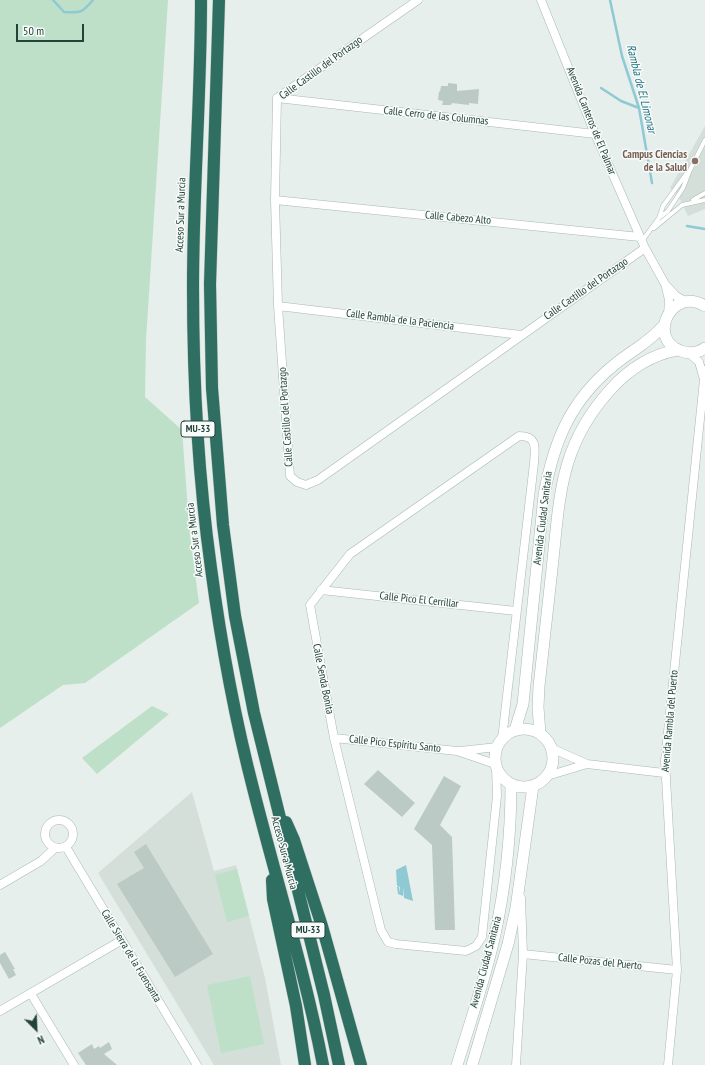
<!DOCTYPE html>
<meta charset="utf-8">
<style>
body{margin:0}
#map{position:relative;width:705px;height:1065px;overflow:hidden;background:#e6efeb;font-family:"PT Sans Narrow",sans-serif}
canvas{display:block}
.north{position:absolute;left:16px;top:1009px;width:40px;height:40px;-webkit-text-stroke:3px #f7fbf9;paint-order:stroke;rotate:156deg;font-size:11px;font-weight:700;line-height:16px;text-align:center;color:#24423a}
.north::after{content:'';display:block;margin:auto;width:14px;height:18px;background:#24423a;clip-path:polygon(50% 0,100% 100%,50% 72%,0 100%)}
.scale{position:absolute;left:16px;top:24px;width:68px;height:18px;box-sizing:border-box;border:2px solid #24423a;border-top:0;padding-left:5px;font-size:12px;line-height:14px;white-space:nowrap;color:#24423a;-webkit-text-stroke:3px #f7fbf9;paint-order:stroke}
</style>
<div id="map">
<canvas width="705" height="1065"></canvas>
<div class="north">N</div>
<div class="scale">50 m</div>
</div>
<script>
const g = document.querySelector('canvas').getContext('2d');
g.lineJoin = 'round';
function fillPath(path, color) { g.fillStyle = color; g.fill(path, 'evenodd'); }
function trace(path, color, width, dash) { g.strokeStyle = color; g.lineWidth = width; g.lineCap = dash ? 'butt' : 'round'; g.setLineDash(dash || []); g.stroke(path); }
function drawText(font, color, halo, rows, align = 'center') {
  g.font = font + ' "PT Sans Narrow",sans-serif'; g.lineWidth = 3; g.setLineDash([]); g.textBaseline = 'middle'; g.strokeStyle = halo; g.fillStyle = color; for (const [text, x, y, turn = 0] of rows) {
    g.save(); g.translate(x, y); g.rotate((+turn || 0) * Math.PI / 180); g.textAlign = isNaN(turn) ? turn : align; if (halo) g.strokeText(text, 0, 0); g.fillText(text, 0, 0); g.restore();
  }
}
const built = new Path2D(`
 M705,126V209L688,216L678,195L670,188Z
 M192,792L214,871L236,865L265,978L281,1065H214L98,873Z`);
const green = new Path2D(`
 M0,0H168L146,340L145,397L182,430L190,536L199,603L85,683L63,685L0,728Z
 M152,706L169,714L97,774L82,758Z
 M237,869L249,916L227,922L215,875Z
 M250,976L264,1044L221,1053L207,985Z`);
const water = new Path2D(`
 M406,865L413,901L404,898L403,887V896L398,894L397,887H399L400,893V887L397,886L396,870Z`);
const stream = new Path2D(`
 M53,0L64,12C81,13 82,13 93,0
 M610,0L622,56L639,108L652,183
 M601,88L621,101L639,108
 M687,226L705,229`);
const building = new Path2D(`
 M448,83L457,84V91L479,89L478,104L469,103V105L452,103L451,105H442L443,101L438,100L439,91L440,92L441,86H448Z
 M378,770L415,803L402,817L364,784Z
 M444,776L461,786L440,825L452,837L455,930H435L432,845L414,829Z
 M146,844L213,954L175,977L117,884L144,868L134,852Z
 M5,952L15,969H13L16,975L9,979L0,963V955Z
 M109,1042L112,1049L104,1054L117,1065H86L78,1053L92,1044L94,1049L99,1046L100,1048Z`);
const service = new Path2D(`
 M693,200L705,193
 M659,218L663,206L687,173
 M654,228L682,205L705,200
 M642,241L659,218L668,211L683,188L690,170L705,140`);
const minor = new Path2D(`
 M418,0L277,98L275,200L278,306L290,476L297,482L306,485L318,480L645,248
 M541,0L595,134L645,248L665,284L676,296L687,302
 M277,98L595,134
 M275,200L640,237
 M666,287L669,300L668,315
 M278,306L521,335
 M689,353L699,362L703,376
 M321,590L516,611
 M334,738L457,751L495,764
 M551,748L587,764L664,773
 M460,751L497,747
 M496,767L497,796L482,937L476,946L466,951L396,944L388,942L381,930L334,738L310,605L350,554L519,436C538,436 535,448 534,463L502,739
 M547,776L587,764
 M45 834a14 14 0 1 1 28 0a14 14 0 1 1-28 0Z
 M66,847L197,1065
 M0,885L41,861L55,848
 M523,954L677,970
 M31,994L74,1065
 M0,1011L122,940
 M516,1065L523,954L521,898
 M668,1065L677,970L665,761L705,370`);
const tertiary = new Path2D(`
 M705,306C672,285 646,339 681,351C689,354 698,353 705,348
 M495 758a29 29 0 1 1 58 0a29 29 0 1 1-58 0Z
 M515,730L523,704L544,495C554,441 570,401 614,365C631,351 650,342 664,325
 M540,734L538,707L539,686C543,647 548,608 552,569C560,496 559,446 611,389C629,369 651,355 677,350
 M457,1065C470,1023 484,982 494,939C505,890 511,834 511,784
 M472,1065L508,944L516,908L533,786`);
const motorway = new Path2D(`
 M201,0C201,96 193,191 193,287C193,381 198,475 211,568C221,643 235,719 254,792C277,883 305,972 323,1065
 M219,0L210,284L212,388L223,525L235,616L254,713L324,995L339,1065
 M286,822L294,840L322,926L361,1065
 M272,880L273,899L296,1006L305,1065`);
const markers = [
 [695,161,4,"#8d6e63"]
];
const shields = [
 [198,429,34],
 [308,930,34]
];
const shieldNames = [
 ["MU-33",198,429],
 ["MU-33",308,930]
];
const streetNames = [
 ["Calle Castillo del Portazgo",321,68,-36],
 ["Calle Cerro de las Columnas",436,116,6],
 ["Avenida Canteros de El Palmar",591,121,68],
 ["Acceso Sur a Murcia",181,215,-88],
 ["Calle Cabezo Alto",458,218,5],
 ["Calle Castillo del Portazgo",586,289,-35],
 ["Calle Rambla de la Paciencia",400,320,7],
 ["Calle Castillo del Portazgo",286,417,-94],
 ["Avenida Ciudad Sanitaria",543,518,-83],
 ["Acceso Sur a Murcia",195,540,-97],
 ["Calle Pico El Cerrillar",419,600,6],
 ["Calle Senda Bonita",323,679,79],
 ["Avenida Rambla del Puerto",670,721,-85],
 ["Calle Pico Espíritu Santo",395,744,6],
 ["Acceso Sur a Murcia",284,853,75],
 ["Calle Sierra de la Fuensanta",131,956,59],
 ["Avenida Ciudad Sanitaria",486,962,-75],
 ["Calle Pozas del Puerto",600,962,6]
];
const educationNames = [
 ["Campus Ciencias",687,155],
 ["de la Salud",687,168]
];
const waterNames = [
 ["Rambla de El Limonar",641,89,76]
];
fillPath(built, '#d4dfda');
fillPath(green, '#bfe0c8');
fillPath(water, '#8ec9d4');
trace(stream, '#8ec9d4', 2.5);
fillPath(building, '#bbcac4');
trace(service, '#a8b8b2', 5);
trace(minor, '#a8b8b2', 9);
trace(tertiary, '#a8b8b2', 12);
trace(motorway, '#c2cac8', 13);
trace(service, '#fff', 4);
trace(minor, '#fff', 8);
trace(tertiary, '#fff', 11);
trace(motorway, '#2f6f62', 12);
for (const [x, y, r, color] of markers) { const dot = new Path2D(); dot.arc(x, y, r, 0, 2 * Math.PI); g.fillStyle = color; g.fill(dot); trace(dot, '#f7fbf9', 1.5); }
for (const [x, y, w] of shields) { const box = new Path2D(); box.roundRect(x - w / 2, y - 8, w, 16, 3); g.fillStyle = '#f7fbf9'; g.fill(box); trace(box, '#24423a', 1); }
drawText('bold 10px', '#24423a', null, shieldNames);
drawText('11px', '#24423a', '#f7fbf9', streetNames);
drawText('bold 11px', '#785e54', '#f7fbf9', educationNames, 'right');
drawText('italic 12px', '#1c6f80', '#f7fbf9', waterNames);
</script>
